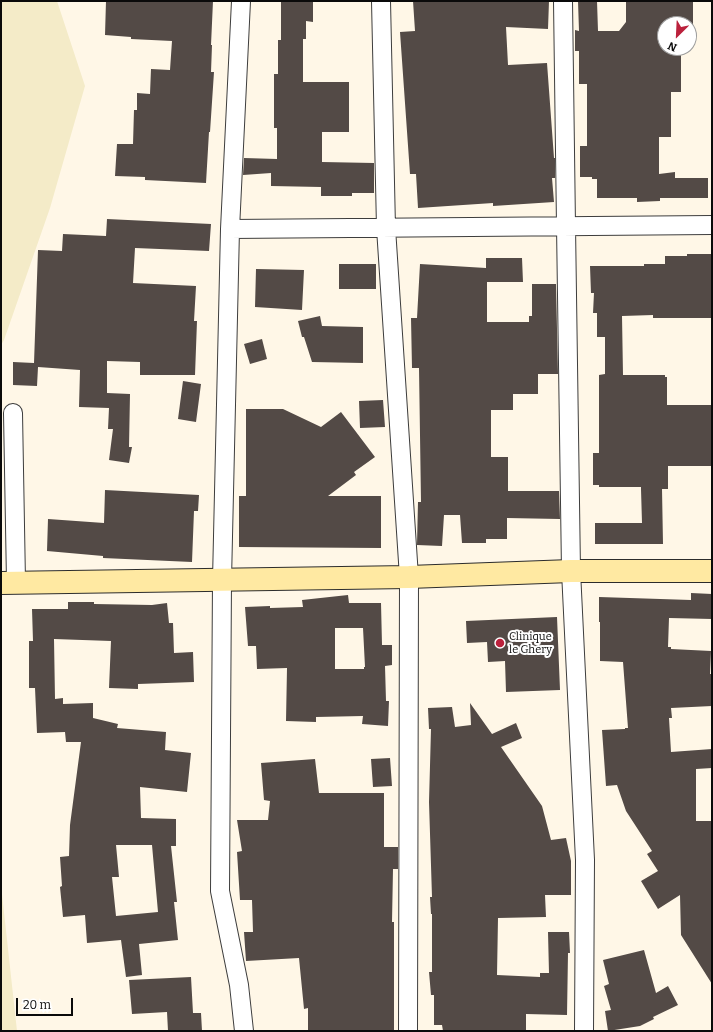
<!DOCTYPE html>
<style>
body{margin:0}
#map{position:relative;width:713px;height:1032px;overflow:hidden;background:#fff7e7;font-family:Bitter,serif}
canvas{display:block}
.frame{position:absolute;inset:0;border:2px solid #0a0a0a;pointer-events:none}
.north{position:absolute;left:657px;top:16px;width:40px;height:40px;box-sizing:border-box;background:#fff;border:1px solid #9d9d9d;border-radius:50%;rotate:204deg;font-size:11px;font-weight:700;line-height:16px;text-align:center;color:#0a0a0a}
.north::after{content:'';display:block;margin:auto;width:14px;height:18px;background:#bb213c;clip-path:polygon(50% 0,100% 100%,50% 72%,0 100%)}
.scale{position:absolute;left:16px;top:998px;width:57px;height:18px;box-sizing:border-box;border:2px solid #0a0a0a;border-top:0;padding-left:5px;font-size:12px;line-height:14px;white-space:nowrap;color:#0a0a0a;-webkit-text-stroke:3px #fff;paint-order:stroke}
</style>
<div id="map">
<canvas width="713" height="1032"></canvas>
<div class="frame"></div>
<div class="north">N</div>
<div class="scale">20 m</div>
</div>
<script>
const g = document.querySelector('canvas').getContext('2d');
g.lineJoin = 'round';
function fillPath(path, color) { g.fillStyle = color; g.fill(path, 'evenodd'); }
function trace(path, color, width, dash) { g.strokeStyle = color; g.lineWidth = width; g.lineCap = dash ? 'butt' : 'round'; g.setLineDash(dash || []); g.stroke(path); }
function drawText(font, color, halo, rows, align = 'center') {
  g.font = font + ' Bitter,serif'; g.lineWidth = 4; g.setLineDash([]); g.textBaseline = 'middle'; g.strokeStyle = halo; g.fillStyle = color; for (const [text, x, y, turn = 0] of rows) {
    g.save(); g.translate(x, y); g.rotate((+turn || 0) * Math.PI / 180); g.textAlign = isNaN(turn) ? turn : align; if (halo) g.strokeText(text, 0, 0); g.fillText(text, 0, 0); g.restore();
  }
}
const farmland = new Path2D(`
 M1,1H57L85,86L50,208L4,340L1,345Z
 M1,885L17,1031H1Z`);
const building = new Path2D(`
 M106,1H213L211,45H212L211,72H214L210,132H209L206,183L145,180V177L115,176L117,144H133L134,110H137V93L150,94L151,69L170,70L172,41L131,39V37L105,35Z
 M281,1H313V22L306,21V39H303V82H349V132H322V162L374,163V193H352V196H321V187L271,186V173L243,175L244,158L277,159V128H274V74H278V40H281Z
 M413,1H549L548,29L506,27L508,65L547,63L554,158H555V178H552L554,202L493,206V203L418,208L416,174H410L400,32L415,31Z
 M578,1H597L598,31H619L626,22V1H693V27H689V24H665V48H681V92H671V137H659V174L675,172V178H708V198H660V201L637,202V198H597V179H592V177H580V146H587V84H579V51H575V30L579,31Z
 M107,219L211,224L209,251L135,248L133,283L196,286L194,321H197L195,375H140V362L107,361V393L130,394L129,447H132L129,463L109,460L113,429H108L109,408L79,407L80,370L38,367L37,386L13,385V362L34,363L38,250L62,251L63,234L106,236Z
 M687,254H712V318H653V315L622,316L623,375H665V377H667V405H712V466H668V489H662L663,544H595V523H642L641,489V487H599V485H593V453H599V375L605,374V337H597V313H593L594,293H591L590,266H644V264H665V256H687Z
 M486,258H522L523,282H487V322H529V316H532V284H556L558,374H538V394H513V410H491V457H508V491H559L560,519L507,518V539H486V543H462L460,515H444L442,546L417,545L418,502H421L419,368H412L411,318H417L420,264L486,268Z
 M339,264H376V289H339Z
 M256,269L304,270L302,310L255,307Z
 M320,316L322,326L363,327V363L312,362L304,337H302L298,321Z
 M262,339L267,359L250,364L244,344Z
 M183,381L201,384L196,422L178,419Z
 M383,400L385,427L360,428L359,401Z
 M246,409H283L321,427L341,412L375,457L354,472L356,475L328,496H381V548L239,547V496H246Z
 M105,490L199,495L198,511H194L192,562L103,558V556L47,551L48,519L104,523Z
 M691,593L712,594V619L669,618L668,647H671V649L711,651L710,674H712V706L671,708L672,718H669L671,752L712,749V768L696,769V821H712V984L681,935L680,895L658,909L641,881L658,871L647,854L652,851L626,811L617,785L606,786L602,730L625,729V728H628L623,662L600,661V622H599V597L691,600Z
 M348,595L349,603H381L382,645H392V665L385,666L386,701H389L388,726L362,724L363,716L316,717V722L286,721L287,668L257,669L256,646H248L245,607L270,606V608L303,607L302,600ZM335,628H363L365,667H364V669H335Z
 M68,602H94V604L152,605L167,603L169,623H173L174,653L193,652L194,682L138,684V689L109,688L111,641L54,639L55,699L63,698V704L93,703V718L118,724L117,728L166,732L165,750L191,753L187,792L140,787L141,818L176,819V846H171L177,902H174L178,940L139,944L142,975L126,977L121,940L87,943L85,915L63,917L60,887L62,886L60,857L69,856L70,825L81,742H66L65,732L37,733L35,688H29V641H33L32,609H68ZM116,845H152L158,912L116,916L112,877H119Z
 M557,617L560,690L506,692L505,661L488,662L487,642L467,643L466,621Z
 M470,703L492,734L516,723L522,738L501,747L542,806L551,840L566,838L571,861V895H545L546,917L498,918L497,975L540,977V973H549L548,932H569L570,953H568L567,1015L526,1014V1031H443L442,1025H434V995H431L429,972H432V914H431L430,897H432L429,802L431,729H429L428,708L452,707L455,727L471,725Z
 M390,758L392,786L373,787L371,759Z
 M315,759L319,793H384V847H398V869H393L392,922H394V1031H308V1008L304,1009L299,958L246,961L244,932H253L252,900H240L237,852L242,851L237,820H268L270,801L264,800L261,763Z
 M644,950L656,993L668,986L678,1005L653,1017L654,1019L640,1026L608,1031L605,1011L611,1010L604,986L609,984L603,960Z
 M191,977L193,1013H201L202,1031H168L167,1012L132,1014L129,980Z`);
const street = new Path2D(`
 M241,1L230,229L222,580L220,891L239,985L244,1031
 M381,1L386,228L409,577L408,1031
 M563,1L566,226L571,571L585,860L584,1031
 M230,229L712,225
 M13,413L16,582`);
const secondary = new Path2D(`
 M1,583L409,577L571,571H712`);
const markers = [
 [500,643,5,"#bb213c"]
];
const poiNames = [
 ["Clinique",509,637],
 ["le Ghery",509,650]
];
fillPath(farmland, '#f4ebc8');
fillPath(building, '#534a46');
trace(street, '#3d3d3d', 20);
trace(secondary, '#2c2c2c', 24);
trace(street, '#fff', 18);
trace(secondary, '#ffe9a2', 22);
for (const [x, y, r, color] of markers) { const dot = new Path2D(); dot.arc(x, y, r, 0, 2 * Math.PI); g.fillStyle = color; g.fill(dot); trace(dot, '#fff', 1.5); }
drawText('11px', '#0a0a0a', '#fff', poiNames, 'left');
</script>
